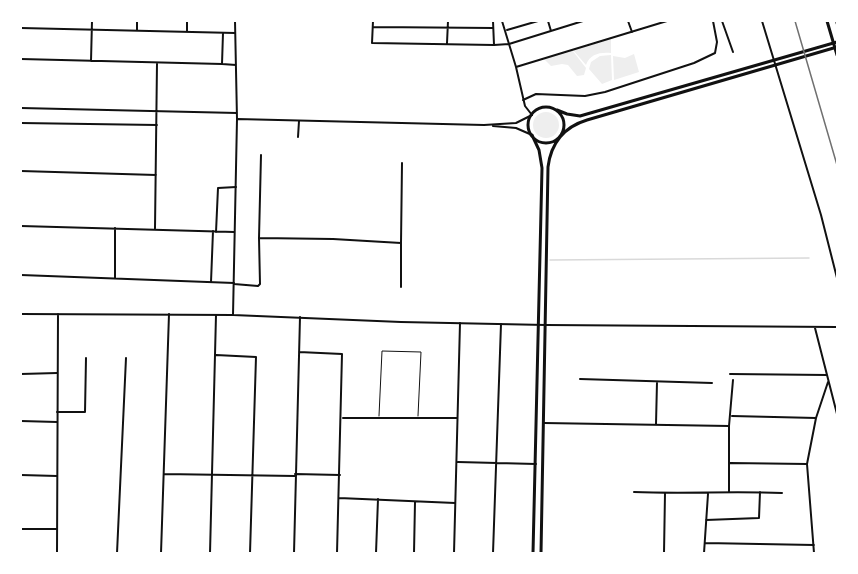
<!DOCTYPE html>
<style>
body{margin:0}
#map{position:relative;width:858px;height:574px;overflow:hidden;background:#fff;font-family:Commissioner,sans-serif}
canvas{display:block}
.frame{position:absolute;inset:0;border:22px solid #fff;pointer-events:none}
</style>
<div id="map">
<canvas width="858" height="574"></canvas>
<div class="frame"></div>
</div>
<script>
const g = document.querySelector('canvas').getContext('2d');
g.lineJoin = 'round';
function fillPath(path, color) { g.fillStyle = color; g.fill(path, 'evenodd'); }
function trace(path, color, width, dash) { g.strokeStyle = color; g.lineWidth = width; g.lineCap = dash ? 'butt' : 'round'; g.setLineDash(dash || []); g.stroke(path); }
const green = new Path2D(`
 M611,37V53C600,52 590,54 586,65L573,50Z
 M572,50L586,68L584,75L577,76L568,65L562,64L551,66L544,59Z
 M634,54L639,72L614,80L613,56L625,58Z
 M611,55L612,80L602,84L589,69L591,62L600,56Z
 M533 125a13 13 0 1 1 26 0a13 13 0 1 1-26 0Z`);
const stream = new Path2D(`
 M550,260L809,258`);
const service = new Path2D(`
 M379,416L382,351L421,352L418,416`);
const minor = new Path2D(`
 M187,21V32
 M235,21L237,119
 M373,21L372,43L494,45L509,44L583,21
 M493,21L494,45
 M502,21L516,67L525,106L532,115
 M548,21L551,31
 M628,21L632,32
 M722,21L733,52
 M373,27L493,28
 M21,28L235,33
 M137,30V21
 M507,30L538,21
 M223,33L222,64L236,65
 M447,43L448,21
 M21,59L222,64
 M91,61L92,21
 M516,67L667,21
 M523,100L536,94L585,96L605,92L694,63L715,53L717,42L713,21
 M21,108L237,113
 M21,123L157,125
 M298,137L299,121
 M21,171L156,175
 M21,226L234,232
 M155,228L157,63
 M216,232L218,188L236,187
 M259,238L333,239L401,243L402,163
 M21,275L234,283
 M115,278V228
 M211,282L213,231
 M234,284L258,286L260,284L259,238L261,155
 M401,287V243
 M546,325L837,327
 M815,328L837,414
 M299,352L342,354L337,553
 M216,355L256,357L250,553
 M21,374L57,373
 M730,374L827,375
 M580,379L712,383
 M57,412H85L86,358
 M732,416L816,418
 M343,418H457
 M21,421L57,422
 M544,423L729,426
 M656,424L657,382
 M458,462L536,464
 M730,463L807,464
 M164,474L295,476
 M295,474L340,475
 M21,475L57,476
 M634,492C683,494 732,491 782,493
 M729,492V426L733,380
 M339,498L455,503
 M706,520L759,518L760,492
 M21,529H57
 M705,543L814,545
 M117,553L126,358
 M161,553L169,314
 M210,553L216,315
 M294,553L300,317
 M376,553L378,499
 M414,553L415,502
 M454,553L460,323
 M493,553L501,324
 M664,553L665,493
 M704,553L708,494
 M814,553L807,464L816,418L828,382`);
const tertiary = new Path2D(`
 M762,21L821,215L837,278
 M493,126L516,128L532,135
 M21,314L233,315L401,322L546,325
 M233,315L237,119L484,125L516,123L532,115
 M57,553L58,314`);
const primary = new Path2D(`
 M528 125a18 18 0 1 1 36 0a18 18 0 1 1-36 0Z
 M557,110L567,114L580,116L837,42
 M532,135L539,150L542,168L533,553
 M541,553L548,167C551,143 564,127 587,120L837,47`);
const trunk = new Path2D(`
 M827,21L837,55
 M837,21V23`);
const rail = new Path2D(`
 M795,21L837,165`);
fillPath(green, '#eee');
trace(stream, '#d9d9d9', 1.5);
trace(service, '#111', 1);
trace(minor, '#111', 2);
trace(tertiary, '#111', 2);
trace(primary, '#111', 3);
trace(trunk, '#111', 3);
trace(rail, '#707070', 1.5);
</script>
